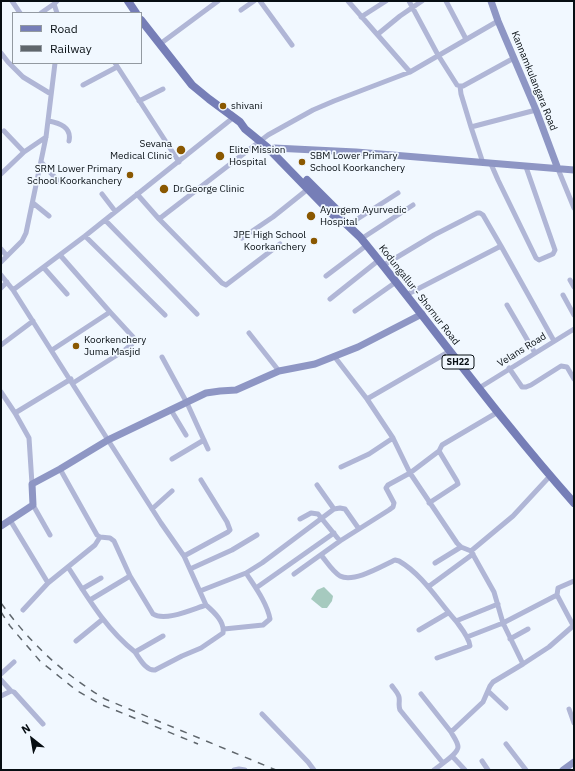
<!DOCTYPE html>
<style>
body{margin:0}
#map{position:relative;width:575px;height:771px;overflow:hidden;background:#f1f8ff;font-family:"IBM Plex Sans",sans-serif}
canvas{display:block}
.frame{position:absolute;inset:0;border:2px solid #070e13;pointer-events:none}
.legend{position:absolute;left:12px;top:12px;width:130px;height:52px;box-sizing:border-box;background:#f1f8ff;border:1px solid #939aa1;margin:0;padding:5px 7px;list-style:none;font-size:12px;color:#070e13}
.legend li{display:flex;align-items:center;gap:8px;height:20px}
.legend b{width:20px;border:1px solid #939aa1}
.north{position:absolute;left:12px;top:719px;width:40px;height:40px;-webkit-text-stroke:3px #f1f8ff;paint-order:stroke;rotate:329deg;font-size:11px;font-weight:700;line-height:16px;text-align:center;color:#070e13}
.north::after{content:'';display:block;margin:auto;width:14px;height:18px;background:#070e13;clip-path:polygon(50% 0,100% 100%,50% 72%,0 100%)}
</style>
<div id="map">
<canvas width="575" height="771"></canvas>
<div class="frame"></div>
<ul class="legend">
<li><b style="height:5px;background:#767eb7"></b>Road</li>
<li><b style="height:5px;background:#5f666c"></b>Railway</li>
</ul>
<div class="north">N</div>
</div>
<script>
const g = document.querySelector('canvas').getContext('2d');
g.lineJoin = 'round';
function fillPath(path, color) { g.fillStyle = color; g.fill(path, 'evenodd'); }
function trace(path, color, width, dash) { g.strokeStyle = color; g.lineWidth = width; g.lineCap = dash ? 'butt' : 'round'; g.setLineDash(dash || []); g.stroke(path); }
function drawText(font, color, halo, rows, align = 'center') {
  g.font = font + ' "IBM Plex Sans",sans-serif'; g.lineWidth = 3.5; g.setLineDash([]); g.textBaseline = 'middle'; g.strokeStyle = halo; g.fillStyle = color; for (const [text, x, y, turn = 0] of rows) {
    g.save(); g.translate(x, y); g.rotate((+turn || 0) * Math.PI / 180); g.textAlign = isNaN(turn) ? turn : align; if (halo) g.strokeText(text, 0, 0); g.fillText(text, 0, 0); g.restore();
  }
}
const water = new Path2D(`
 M324,587L333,596L332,601L327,608H322L311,599L317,590Z`);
const street = new Path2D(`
 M12,1L20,13
 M57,1L54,4L57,13
 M260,1L292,45
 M348,1L410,72
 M409,1L438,55L457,85L460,86H463L514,58
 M446,1L466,39
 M241,10L254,1
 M41,13L54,4
 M361,17L386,1
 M378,34L400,16L422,1
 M160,44L218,1
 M1,53L8,62L23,77L51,94
 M115,63L179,162
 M83,85L117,67
 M460,86L461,94L471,127
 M139,101L163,89
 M49,121C59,123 72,127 69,141
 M4,131L24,152
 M41,162L59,182
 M483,163L471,127L536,110
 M491,164L498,180L536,258L539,260L553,254L555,250L526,167
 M558,169L574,208
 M1,174L24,152L46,137
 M102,194L115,211
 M137,194L159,219L268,135L313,110L334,101L410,72L498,21
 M33,203L49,216
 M159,219L222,283L226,285L280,244
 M105,220L197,314
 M348,225L398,193
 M85,236L165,315
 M242,238L273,217L308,189
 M361,239L413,205
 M1,249L7,256
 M60,255L110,312
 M1,262L22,241L26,233L46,137L55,63
 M384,265L434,235L477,213H480L483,215L501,246
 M44,268L67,294
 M1,275L13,290L85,236L234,117
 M326,276L367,245
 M570,280L574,287
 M1,288L7,282
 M13,290L108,440L161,523L184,556L206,605C193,609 165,622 153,614L130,576L114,541L110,538L100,537L97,535L60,469
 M406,295L501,246L554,341
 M563,295L574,315
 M330,299L379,260
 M507,305L535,353
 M355,311L396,282
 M249,333L279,371
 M1,345L33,321
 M52,350L110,312L133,337L134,340L132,344L125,350L73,383
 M334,356L367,399L450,351
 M162,357L187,403L208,449
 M509,368L522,387H526L531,385L561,366L567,367L574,379
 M479,388L574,329
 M1,392L15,413L29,438L32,484
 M367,399L393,438L410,473L457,543L461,547L471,551L513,516L550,476
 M171,410L186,435
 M15,413L71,379
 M439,451L442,445L498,412
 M172,459L204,440
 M341,467L369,454L393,438
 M317,485L334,509
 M33,505L50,535
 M152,509L172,491
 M300,519L311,513L318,514L340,541
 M10,520L48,583
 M471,551L494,592L503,623L523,664L549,647L573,626
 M321,555C327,562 332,571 340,576C354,583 382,566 395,560L399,561C423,575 438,601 456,621L498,604
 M184,556L228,532L230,530L227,522L201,480
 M435,563L461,547
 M68,567C88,598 106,629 135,652
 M190,569L232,550L257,535
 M246,573L262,563L334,509L340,508L345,509L359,529
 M294,574L340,541L389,510L393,507L394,503L386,488L388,485L410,473L439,451L457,481L458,484L429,503
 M428,587L473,554
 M256,588L334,533
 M82,589L101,578
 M200,591L246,573C255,587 267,603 270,619L263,625L224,629
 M557,595L574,627
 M90,600L130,576
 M23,610L48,583L95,545L100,537
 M419,630L448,613
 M163,636L135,652C140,659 146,671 155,670L182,656L201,648L223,633C225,622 214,612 206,605
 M467,637L503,623L557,595L558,588L574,581
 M510,639L528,629
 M76,641L103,619
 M437,658L470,646C469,637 461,628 456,621
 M1,674L14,662
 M1,680L11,691
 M392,686C394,689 398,693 399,697C400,702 398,705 400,710L443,763
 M488,691L506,708
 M421,694L451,732
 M1,696L11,691L14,692L43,724
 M569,709L574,723
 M262,714L308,762L314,770
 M506,744L526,770
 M452,756L465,770
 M482,761L488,770
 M234,770L239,769L245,770
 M434,770C440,765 458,754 458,747C458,742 453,736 451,732L483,702L490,686L493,682L523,664`);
const secondary = new Path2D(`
 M491,1L498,21L536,110L558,169
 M274,148L356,152L574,170
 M1,526L33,505L32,484L60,469L108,440L206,393L220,391L236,390L279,371L315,364L358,347L422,314
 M563,770L574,762`);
const primary = new Path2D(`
 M128,1L136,13
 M141,20L192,85L209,99L240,122L245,129L267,147L334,216L342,220L360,237C432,325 498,418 574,503
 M307,180L337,210L342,220`);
const rail = new Path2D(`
 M1,603C32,645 61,672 105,699L276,770
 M1,612L10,626L40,661L76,690L100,704L198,744`);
const markers = [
 [223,106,4,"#8a5801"],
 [181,150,5,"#8a5801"],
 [220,156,5,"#8a5801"],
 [302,162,4,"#8a5801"],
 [130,175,4,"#8a5801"],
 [164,189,5,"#8a5801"],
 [311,216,5,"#8a5801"],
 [314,241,4,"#8a5801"],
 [76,346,4,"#8a5801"]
];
const shields = [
 [458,362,32]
];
const shieldNames = [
 ["SH22",458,362]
];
const streetNames = [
 ["Kannamkulangara Road",534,81,68],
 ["Kodungallur - Shornur Road",419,295,52],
 ["Velans Road",522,350,-32]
];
const poiNames = [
 ["shivani",231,106],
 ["Sevana",172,144,"right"],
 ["Medical Clinic",172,156,"right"],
 ["Elite Mission",229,150],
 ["Hospital",229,162],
 ["SBM Lower Primary",310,156],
 ["School Koorkanchery",310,168],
 ["SRM Lower Primary",122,169,"right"],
 ["School Koorkanchery",122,181,"right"],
 ["Dr.George Clinic",173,189],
 ["Ayurgem Ayurvedic",320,210],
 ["Hospital",320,222],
 ["JPE High School",306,235,"right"],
 ["Koorkanchery",306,247,"right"],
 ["Koorkenchery",84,340],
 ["Juma Masjid",84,352]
];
fillPath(water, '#a6cabf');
trace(street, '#b0b6d6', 5);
trace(secondary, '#8e96c4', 7);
trace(primary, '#767eb7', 8);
trace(rail, '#5f666c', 1.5, [7, 7]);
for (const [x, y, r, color] of markers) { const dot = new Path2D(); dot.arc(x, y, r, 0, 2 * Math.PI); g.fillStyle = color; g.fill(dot); trace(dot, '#f1f8ff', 1.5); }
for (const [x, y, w] of shields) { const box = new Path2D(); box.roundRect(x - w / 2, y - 7, w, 14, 3); g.fillStyle = '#f1f8ff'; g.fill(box); trace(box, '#070e13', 1); }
drawText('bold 9px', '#070e13', null, shieldNames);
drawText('10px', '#070e13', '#f1f8ff', streetNames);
drawText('10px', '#070e13', '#f1f8ff', poiNames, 'left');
</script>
